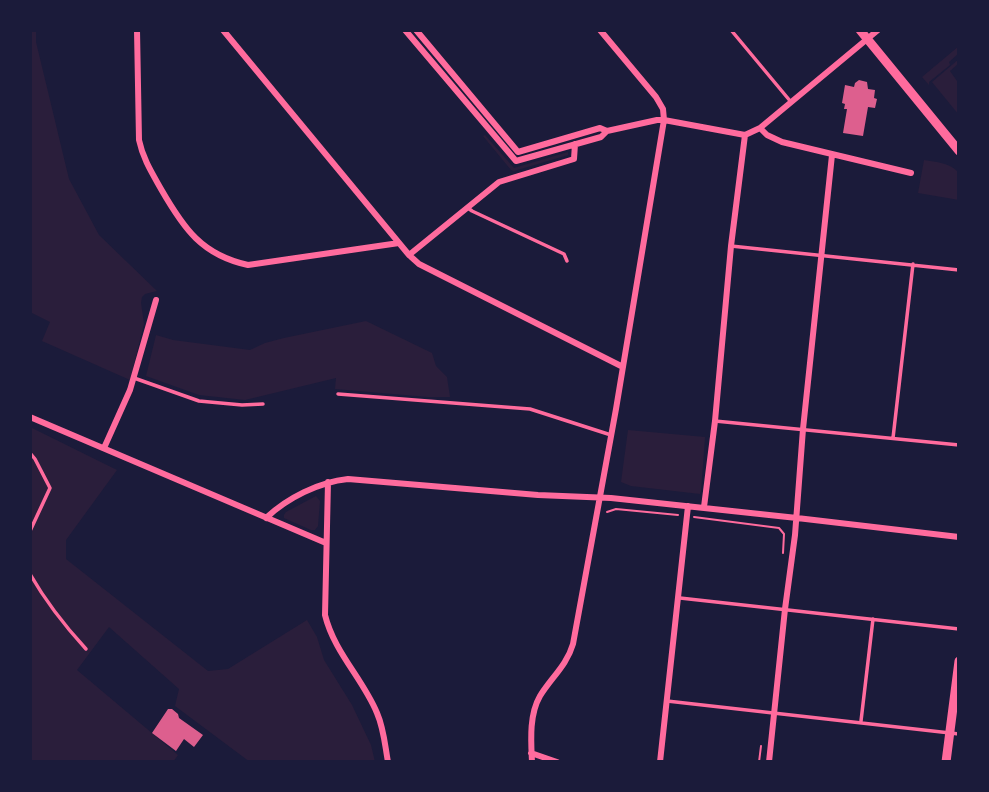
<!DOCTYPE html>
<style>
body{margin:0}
#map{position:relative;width:989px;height:792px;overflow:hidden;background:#1b1b3a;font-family:Spectral,serif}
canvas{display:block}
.frame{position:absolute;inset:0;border:32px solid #1b1b3a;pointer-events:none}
</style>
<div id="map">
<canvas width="989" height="792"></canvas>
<div class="frame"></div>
</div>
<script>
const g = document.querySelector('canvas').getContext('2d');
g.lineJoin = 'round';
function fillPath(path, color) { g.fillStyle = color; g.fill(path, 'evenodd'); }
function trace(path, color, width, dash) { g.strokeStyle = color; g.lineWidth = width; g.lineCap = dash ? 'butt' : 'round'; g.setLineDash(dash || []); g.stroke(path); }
const green = new Path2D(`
 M30,30H36V42L69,179L99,235L157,291L145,294L142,297L141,303L144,324L130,380L42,341L50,322L30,312Z
 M959,46V53L949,62L950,65L929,82V85L922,77Z
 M959,59V63L950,71L957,81L959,80V115L932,82Z
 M485,135L514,168L568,152V155L514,171L511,170L483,136Z
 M924,160C936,162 951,163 959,173V200L918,193Z
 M366,321L432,353L436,366L447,377L450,397H428L335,389L336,378L245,400L199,395L146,376L156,335L173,340L250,350L265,343L284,338Z
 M30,427L117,470L66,540V559L208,671L228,669L307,620L317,637L324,660L352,705L371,745L375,762H250L175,706L179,689L109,627L77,670L178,755L173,762H30Z
 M628,430L705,437L701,491L700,494L631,486L621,482Z
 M316,496L320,501L318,526L315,530H311L284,518V515L286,512Z`);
const building = new Path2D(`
 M859,80L867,82L868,89L875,90L874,98L877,99L875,108L868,107L863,136L843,133L847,109H844L845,104L842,103L845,85L854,87L855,83Z
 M168,709H172L178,714L179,718L203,735L194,747L184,739L176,751L152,733Z`);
const path = new Path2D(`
 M607,512L616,509L678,515
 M694,517L779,528L784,534L783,553
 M759,762L761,746`);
const service = new Path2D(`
 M731,30L791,102
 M468,208L472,211L564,254L567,261
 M731,246L959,270
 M134,378L199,401L242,405L263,404
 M338,394L530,409L611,435
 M715,421L959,445
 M893,438L913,264
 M30,453L35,459L50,488L30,531
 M30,574C46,602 64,625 86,649
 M680,598L959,629
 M667,701L959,734
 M861,721L873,619`);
const minor = new Path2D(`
 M137,30L139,140C143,159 152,173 161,189C184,229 202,255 248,265L399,243
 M223,30L409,255L419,264L623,367
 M405,30L516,161L601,137L607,131
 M416,30L518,152L600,128L607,131L657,120H664L745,135L760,128L878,30
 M760,128L767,135L782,142L911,173
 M409,255L499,182L574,159L575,144
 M30,417L326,543
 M104,448L130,390L156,300
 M328,482L325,615C334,652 363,679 377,713C384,729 385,746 388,762
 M704,507L715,421L731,246L745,135
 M266,518C287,498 319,482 348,479L538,495L611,498L797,518L959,537
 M531,753L557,762
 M532,762C531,741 529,715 540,696C551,678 567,665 573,644L616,409L664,120L663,109L656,97L600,30
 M660,762L688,506
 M769,762L785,609L795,535L803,429L832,155`);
const secondary = new Path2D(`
 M860,30L959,151
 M946,762L959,661`);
fillPath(green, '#2a1e3b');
fillPath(building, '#dd5f8e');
trace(path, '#ff6b9d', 2);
trace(service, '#ff6b9d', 3.5);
trace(minor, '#ff6b9d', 6);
trace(secondary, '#ff6b9d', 9);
</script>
